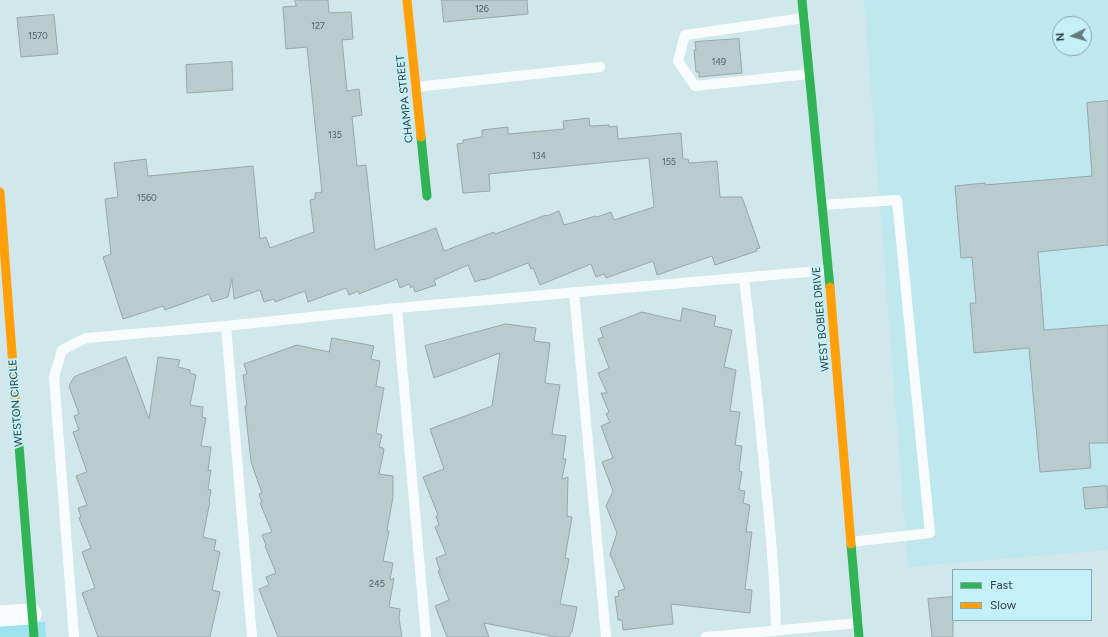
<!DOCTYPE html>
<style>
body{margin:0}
#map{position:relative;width:1108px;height:637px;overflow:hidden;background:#d0e8eb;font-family:Figtree,sans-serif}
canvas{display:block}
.legend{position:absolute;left:952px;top:569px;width:140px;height:52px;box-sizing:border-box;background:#c4f0f7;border:1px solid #88aaaf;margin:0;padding:5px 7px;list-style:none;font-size:12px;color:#2e4042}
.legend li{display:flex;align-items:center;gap:8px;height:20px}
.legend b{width:20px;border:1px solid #88aaaf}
.north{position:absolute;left:1052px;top:16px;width:40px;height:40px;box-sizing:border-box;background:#c4f0f7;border:1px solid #88aaaf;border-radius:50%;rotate:265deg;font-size:11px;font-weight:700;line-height:16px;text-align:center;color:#2e4042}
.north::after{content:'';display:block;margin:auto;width:14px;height:18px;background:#677b7d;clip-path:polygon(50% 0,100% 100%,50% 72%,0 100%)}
</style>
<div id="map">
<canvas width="1108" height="637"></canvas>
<ul class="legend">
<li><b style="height:5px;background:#30b455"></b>Fast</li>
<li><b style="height:5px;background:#ff9f0a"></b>Slow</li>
</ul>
<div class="north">N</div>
</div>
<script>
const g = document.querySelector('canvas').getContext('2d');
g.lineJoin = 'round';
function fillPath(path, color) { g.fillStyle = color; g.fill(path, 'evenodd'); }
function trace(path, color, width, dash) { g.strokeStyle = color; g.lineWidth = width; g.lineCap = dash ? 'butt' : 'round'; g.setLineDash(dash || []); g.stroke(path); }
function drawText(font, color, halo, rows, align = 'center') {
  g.font = font + ' Figtree,sans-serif'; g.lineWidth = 4; g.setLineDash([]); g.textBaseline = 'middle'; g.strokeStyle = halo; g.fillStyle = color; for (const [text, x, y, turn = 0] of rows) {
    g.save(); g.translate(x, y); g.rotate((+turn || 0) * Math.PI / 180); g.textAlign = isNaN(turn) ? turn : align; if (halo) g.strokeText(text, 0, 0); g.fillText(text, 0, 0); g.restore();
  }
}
const built = new Path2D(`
 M864,0H1108V550L908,567ZM1060,24H1084V48H1060Z`);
const green = new Path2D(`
 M45,622L46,637H0V625Z`);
const building = new Path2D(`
 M295,0H328L329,13L351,12L353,39L342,40L347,91L359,89L362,115L352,117L357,166L366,165L375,250L436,228L444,251L494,232L495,234L546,215L547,216L559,211L564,225L596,216L597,217L611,212L614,220L654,207L649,158L489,174L490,191L463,193L457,144L463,143V140L482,137V130L508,127V134L564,129L563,121L589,118L590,126L609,125V127L617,126L618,139L681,133L683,159H688L689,163L717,161L720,197H742L760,248L756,249L757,251L715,265L712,256L657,275L653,261L606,278L604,274L596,277L591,264L540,285L533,268L531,269L528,263L484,280L483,279L475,282L468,265L434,280L436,285L415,292L413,286L411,288L409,284L400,288L397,279L359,294L358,291L349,295L346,288L308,302L305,291L275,302L274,299L264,302L260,290L234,299L232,279L228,297L212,302L209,294L165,310L163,306L123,319L103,257L111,254L105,199L118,197L114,163L146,159L148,176L253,166L260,239L266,237L270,248L314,232L310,200L315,199V193L322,192L307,47L286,49L283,7L296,6Z
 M442,0H527L528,14L444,22Z
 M54,15L58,54L21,57L17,18Z
 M739,39L742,73L699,77V72H696L694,50H696L695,42Z
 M232,62L233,90L187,93L186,65Z
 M1108,101V245L1038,252L1044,330L1108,325V443H1089L1091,468L1040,472L1029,348L974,353L970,303H976L972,257L961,258L955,186L985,183V185L1092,176L1087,103Z
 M683,308L716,316L714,326L732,330L724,367L736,370L730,411L740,412L735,445L742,446L739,471L742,472L739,490L745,491L743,503L750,505L746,532H752L745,589L752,590L750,613L671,604L673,624L623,630L622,620H618L615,597L619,596L618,591L625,589L610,554L617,533L606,506L613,491L602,462L613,458L601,426L610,422L606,414L609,412L601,393H607L598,373L609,368L598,339L603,337L600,328L642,312L680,321Z
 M506,324L536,328L534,341L550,343L545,383L560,385L552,434L566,436L563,459H566L562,479L568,477L567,516L572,517L565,558L569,559L560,604L577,607L572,632H571L569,637H556L484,623L489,637H447L435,606L449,600L438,571H440L436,558L446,554L435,527L439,525L436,516L438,515L423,477L444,469L430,429L492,406L500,353L434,378L425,346Z
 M332,338L374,346L371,359L380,361L376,386L384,388L376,433L382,435L379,447L383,448L384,450L379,474L393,476V497L387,531H389L383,561L393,563L390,580L394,578L389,607L400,609L399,618L402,637H278L259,589L269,585L266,577L276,573L265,546L266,545L262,535L272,532L260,503L262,502L259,494L262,493L251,462L245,406H247L243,375L247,374L244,364L297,345L329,352Z
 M126,357L149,419L158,357L180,360L178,367L190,370V373L196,375L190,405L203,407L202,417L206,418L201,446L211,447L208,471L211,470L208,489L211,490L209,501H210L203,537L216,540L214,550L220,552L212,590L220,592L210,637H98L82,593L95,588L82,552L91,548L79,518L81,517L78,508L87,505L76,476L87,472L73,432L79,430L74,416L79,414L69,386L74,377Z
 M1107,486L1108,507L1085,509L1083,488Z
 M953,597V637H932L928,599Z`);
const lane = new Path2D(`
 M804,18L685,35L678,61L695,86L809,74
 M416,87L600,67
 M822,205L897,200L930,533L851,542
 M744,278C752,347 760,417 766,487C771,535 775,582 776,630
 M574,292L606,637
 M397,308L426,637
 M226,326L252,637
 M74,637L54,377L62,350L86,338L226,326L397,308L829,270
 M706,637L858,623`);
const street = new Path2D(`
 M0,616L31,614`);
const fast = new Path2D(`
 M802,0L830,287
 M421,137L427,196
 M16,407L34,637
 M851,544L859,637`);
const slow = new Path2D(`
 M407,0L421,137
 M0,192L16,407
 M830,287L851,544`);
const numberNames = [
 ["126",482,9],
 ["127",318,26],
 ["1570",38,36],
 ["149",719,62],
 ["135",335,135],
 ["134",539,156],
 ["155",669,162],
 ["1560",147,198],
 ["245",377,584]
];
const streetNames = [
 ["CHAMPA STREET",405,99,-96],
 ["WEST BOBIER DRIVE",821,319,-95],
 ["WESTON CIRCLE",16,403,-94]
];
fillPath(built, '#bfe7ee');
fillPath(green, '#9ce3ed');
fillPath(building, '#b8cbcd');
trace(building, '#96a8ab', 1);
trace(lane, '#f8fcfc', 10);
trace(street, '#f8fcfc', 21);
trace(fast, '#30b455', 9);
trace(slow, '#ff9f0a', 9);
drawText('9px', '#506365', null, numberNames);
drawText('11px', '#2e4042', '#c4f0f7', streetNames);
</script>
